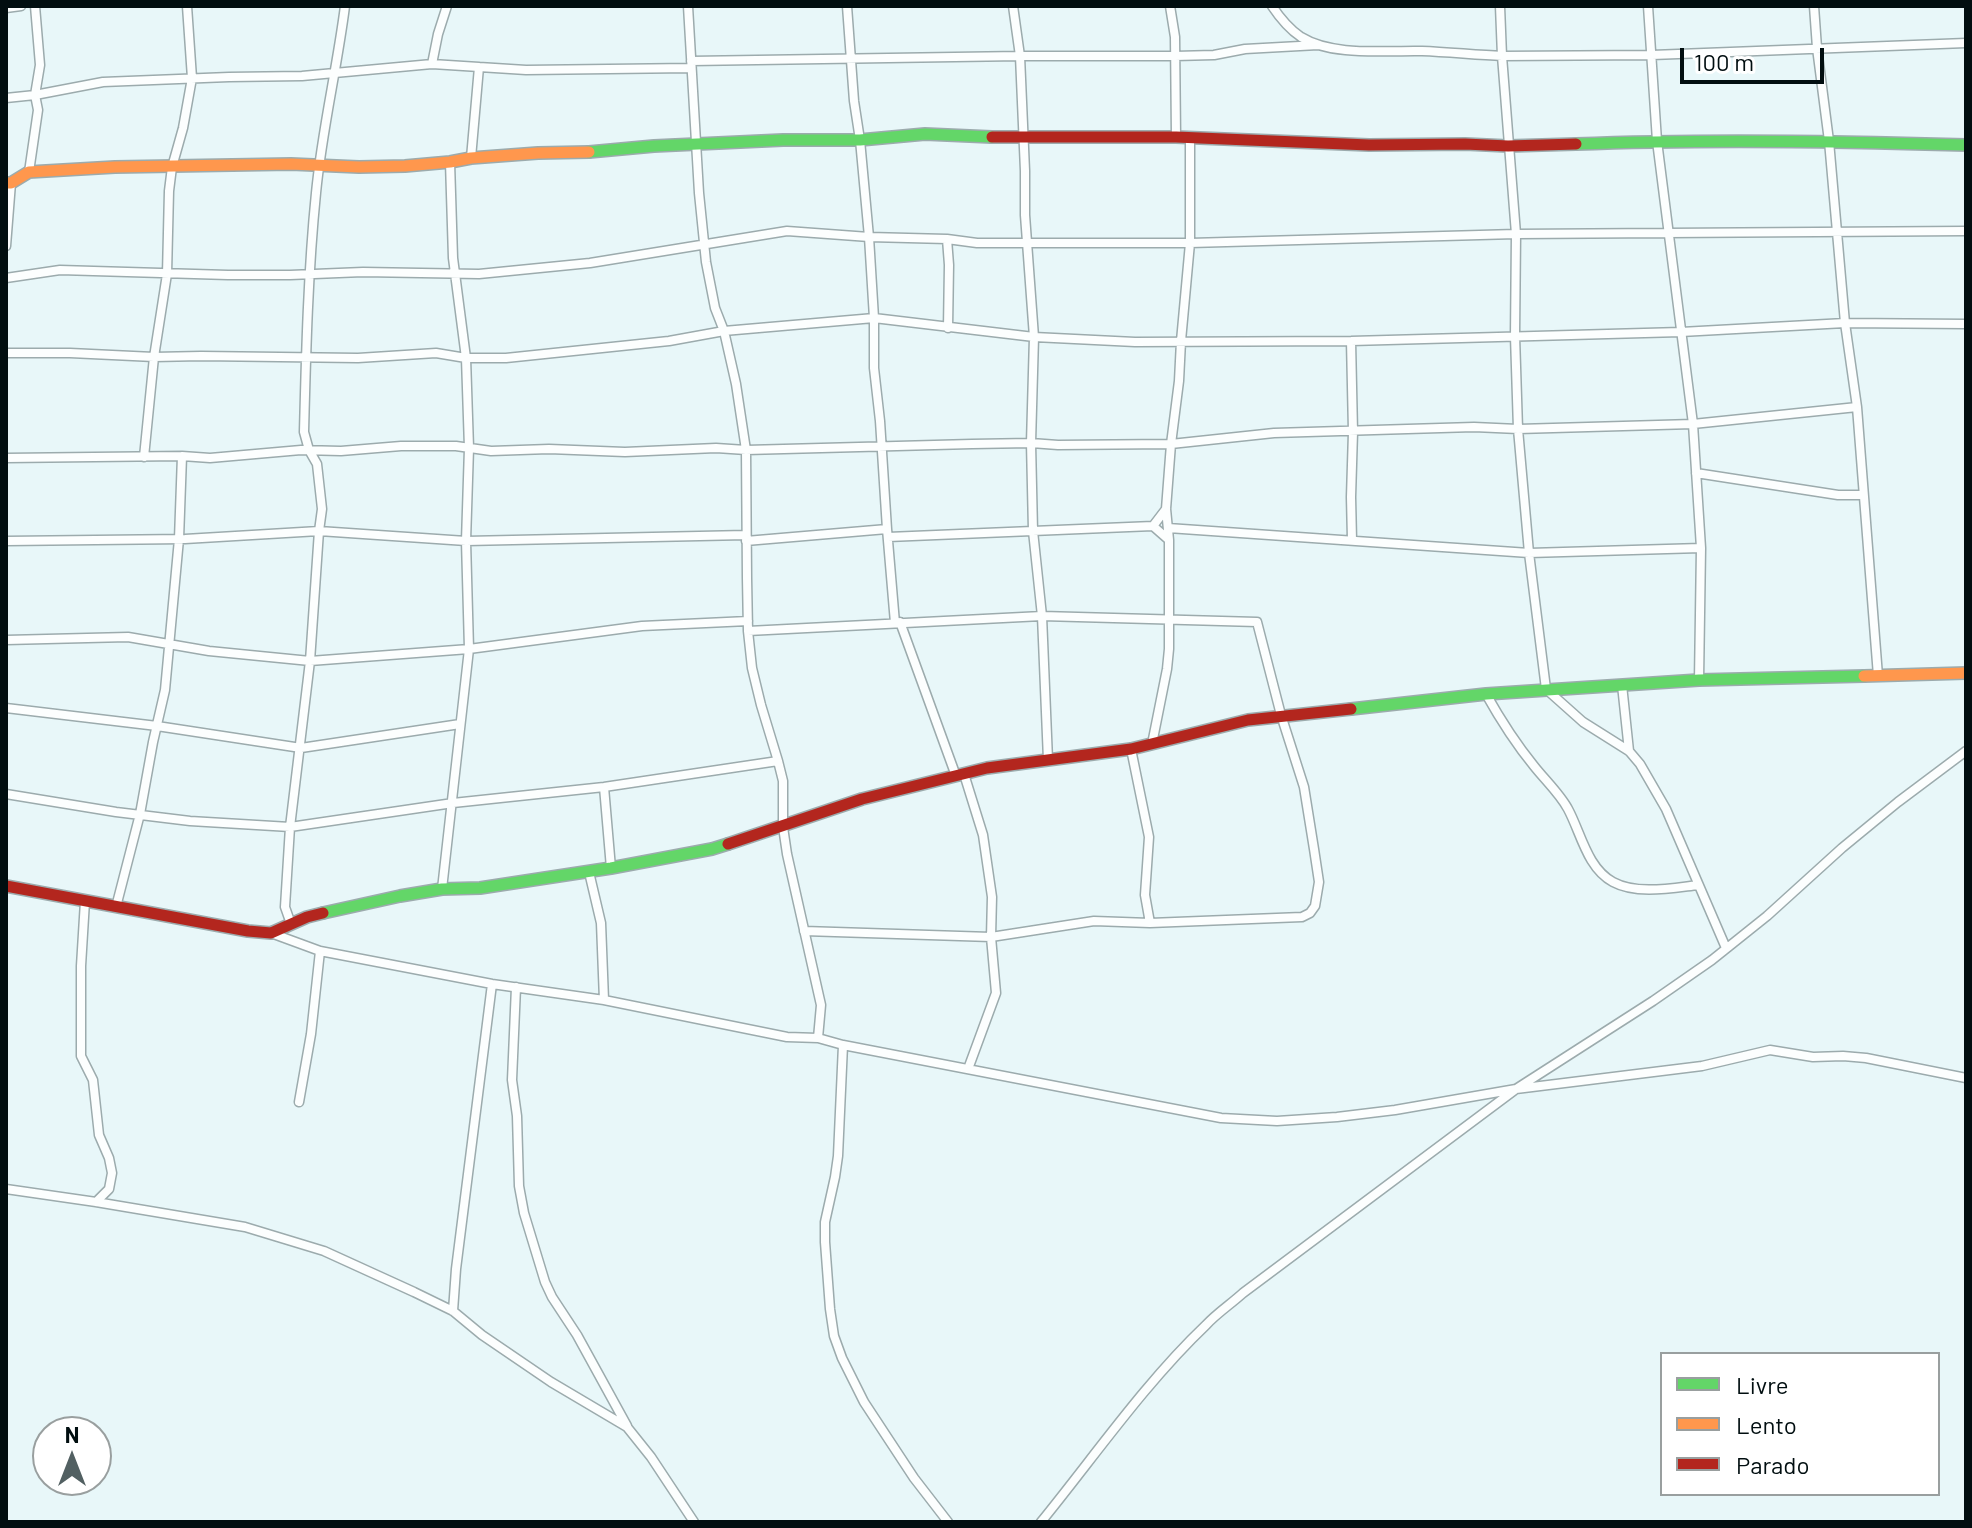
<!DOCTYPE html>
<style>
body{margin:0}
#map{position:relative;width:1972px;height:1528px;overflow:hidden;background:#e8f7f9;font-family:Barlow,sans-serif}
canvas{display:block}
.frame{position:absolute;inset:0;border:8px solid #010e10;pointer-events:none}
.legend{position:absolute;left:1660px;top:1352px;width:280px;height:144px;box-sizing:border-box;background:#fff;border:2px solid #999f9f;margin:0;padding:10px 14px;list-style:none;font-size:24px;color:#010e10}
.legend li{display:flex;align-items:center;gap:16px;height:40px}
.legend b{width:40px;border:2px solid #999f9f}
.north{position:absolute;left:32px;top:1416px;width:80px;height:80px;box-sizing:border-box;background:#fff;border:2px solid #999f9f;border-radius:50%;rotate:0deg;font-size:22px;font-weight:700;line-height:32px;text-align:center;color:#010e10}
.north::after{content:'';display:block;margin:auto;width:28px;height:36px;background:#526062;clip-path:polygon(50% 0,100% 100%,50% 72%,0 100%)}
.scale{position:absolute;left:1680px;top:48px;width:144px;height:36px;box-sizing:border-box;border:4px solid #010e10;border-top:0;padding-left:10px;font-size:24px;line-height:28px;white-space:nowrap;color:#010e10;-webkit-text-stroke:6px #fff;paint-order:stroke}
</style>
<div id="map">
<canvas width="1972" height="1528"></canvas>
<div class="frame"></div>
<ul class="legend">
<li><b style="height:10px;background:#63d668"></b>Livre</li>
<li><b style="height:10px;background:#ff974d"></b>Lento</li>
<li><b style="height:10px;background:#b3261e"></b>Parado</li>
</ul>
<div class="north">N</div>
<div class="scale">100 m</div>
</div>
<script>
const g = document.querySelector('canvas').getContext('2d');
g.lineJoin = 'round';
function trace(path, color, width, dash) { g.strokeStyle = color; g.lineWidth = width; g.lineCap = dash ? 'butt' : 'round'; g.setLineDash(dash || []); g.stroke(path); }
const street = new Path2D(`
 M688,6L699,193L706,262L715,308L724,331L736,384L746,450L747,578L748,631L752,668L761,705L778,761L783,781V827L787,854L821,1005L818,1038
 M847,6L854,101L860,140L869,237L874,318V368L880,421L887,529
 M1170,6L1175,37L1176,137
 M1272,6C1280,18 1289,29 1301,37C1333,57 1386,50 1422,51C1449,52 1476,55 1502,56L1516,234L1515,336L1518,429L1529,553L1546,689L1583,722L1629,751L1640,764L1666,809L1726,948
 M1500,6L1502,56L1652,55L1966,43
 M1648,6L1657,141L1693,424L1701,548L1699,680
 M1814,6L1817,48L1829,141L1845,323L1857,407L1878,676
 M6,8L21,6
 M691,61L1020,56H1175L1214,55L1245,49L1318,45
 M432,64L438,34L447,6
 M6,98L35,95L103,82L229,77L302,76L432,64L526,70L691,68
 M471,158L479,67
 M29,172L38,110L35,95L40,65L35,6
 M947,239L949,265L948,328
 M6,246L11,183
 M6,278L60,270L228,275H290L363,272L479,274L590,263L787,231L869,237L947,239L977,243H1190L1516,234L1966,231
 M1351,341L1353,432L1351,497L1352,540
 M6,353H70L154,357L201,356L358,358L436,353L466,358H506L669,341L724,331L874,318L1034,337L1135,342L1351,341L1681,332L1845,323L1966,324
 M144,457L154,357L167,274L169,191L172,167L183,128L192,78L187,6
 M6,458L182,456L210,458L301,450L341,451L401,446H456L491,451L549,449L625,452L716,448L746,450L972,444L1031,443L1058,445L1171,444L1274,433L1474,427L1518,429L1693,424L1857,407
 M1696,473L1838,495H1863
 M1168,528L1529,553L1701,548
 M888,537L1153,526L1166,509
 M1169,540L1166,509L1171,444L1179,381L1181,341L1190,243V138
 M6,541L185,539L319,531L466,541L746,535
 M746,541L887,529L895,623
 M900,622L956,776
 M748,631L1042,616L1048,760
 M6,640L128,637L209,651L310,661L469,649L642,626L748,621
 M1622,685L1629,751
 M1486,694C1500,719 1516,744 1534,766C1545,780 1560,794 1568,809C1581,833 1587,868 1613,882C1637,895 1672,888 1698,885
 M6,708L157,726L301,748L460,724
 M1152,744L1167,669L1169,649V540L1153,526
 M1131,749L1149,837L1145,895L1150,923
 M964,774L983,835L992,897L991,937L996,993L968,1069
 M604,787L611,868
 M6,794L116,812L190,821L290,827L453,803L604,787L778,761
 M589,872L601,923L604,1000
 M442,889L469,649L466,541L469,448L466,358L453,258L450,162
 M85,901L81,966V1056L93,1080L99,1135L109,1158L112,1173L109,1189L96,1202
 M116,907L140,814L153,742L165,690L179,539L182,456
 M291,924L285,907L290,827L310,661L319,531L322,509L317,464L309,450L304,432C306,353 308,272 316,193C322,130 337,69 345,6
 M804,931L991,937L1094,921L1150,923L1302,917L1310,913L1315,906L1319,882L1314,849L1304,787L1281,715L1257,622L1042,616L1033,531L1031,443L1034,337L1025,215V171L1020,56L1013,6
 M271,933L320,951L492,984L604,1000L787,1037L818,1038L843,1045L1221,1118L1277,1121L1337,1117L1395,1110L1516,1089L1702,1066L1770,1050L1813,1057L1843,1056L1866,1058L1966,1078
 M516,987L512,1080L517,1116L519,1186L524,1213L545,1282L552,1297L577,1335L627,1426
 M843,1045L838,1156L835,1177L825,1222V1242L830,1309L834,1336L842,1358L864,1402L914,1478L948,1522
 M299,1102L311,1034L320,951
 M6,1189L96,1202L245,1227L324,1251L414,1292L453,1311L482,1335L551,1382L627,1427L651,1457L694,1522
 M453,1311L456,1269L492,984
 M1041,1522C1094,1457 1145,1383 1206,1325C1217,1313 1231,1304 1243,1293L1516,1089L1653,1001L1712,960L1767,916L1842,848L1898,802L1966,751`);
const fast = new Path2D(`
 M1576,144C1706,139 1836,141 1966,145
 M589,152L654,146L783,140H860L925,134L992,137
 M1351,709L1486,694L1699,680L1864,676
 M323,913L400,896L442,889L480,888L611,868L712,849L728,844`);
const slow = new Path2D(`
 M6,183H11L29,172L115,167L291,164L359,167L405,166L450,162L471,158L538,153L589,152
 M1864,676L1966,673`);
const jam = new Path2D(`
 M992,137H1176L1369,145L1465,144L1508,146L1576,144
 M728,844L862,799L987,768L1131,749L1248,720L1351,709
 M6,886L248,931L271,933L307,917L323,913`);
trace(street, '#9cabad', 11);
trace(fast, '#9cabad', 14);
trace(slow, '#9cabad', 14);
trace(jam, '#9cabad', 14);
trace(street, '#fcfefe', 8);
trace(fast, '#63d668', 11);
trace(slow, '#ff974d', 11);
trace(jam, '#b3261e', 11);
</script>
